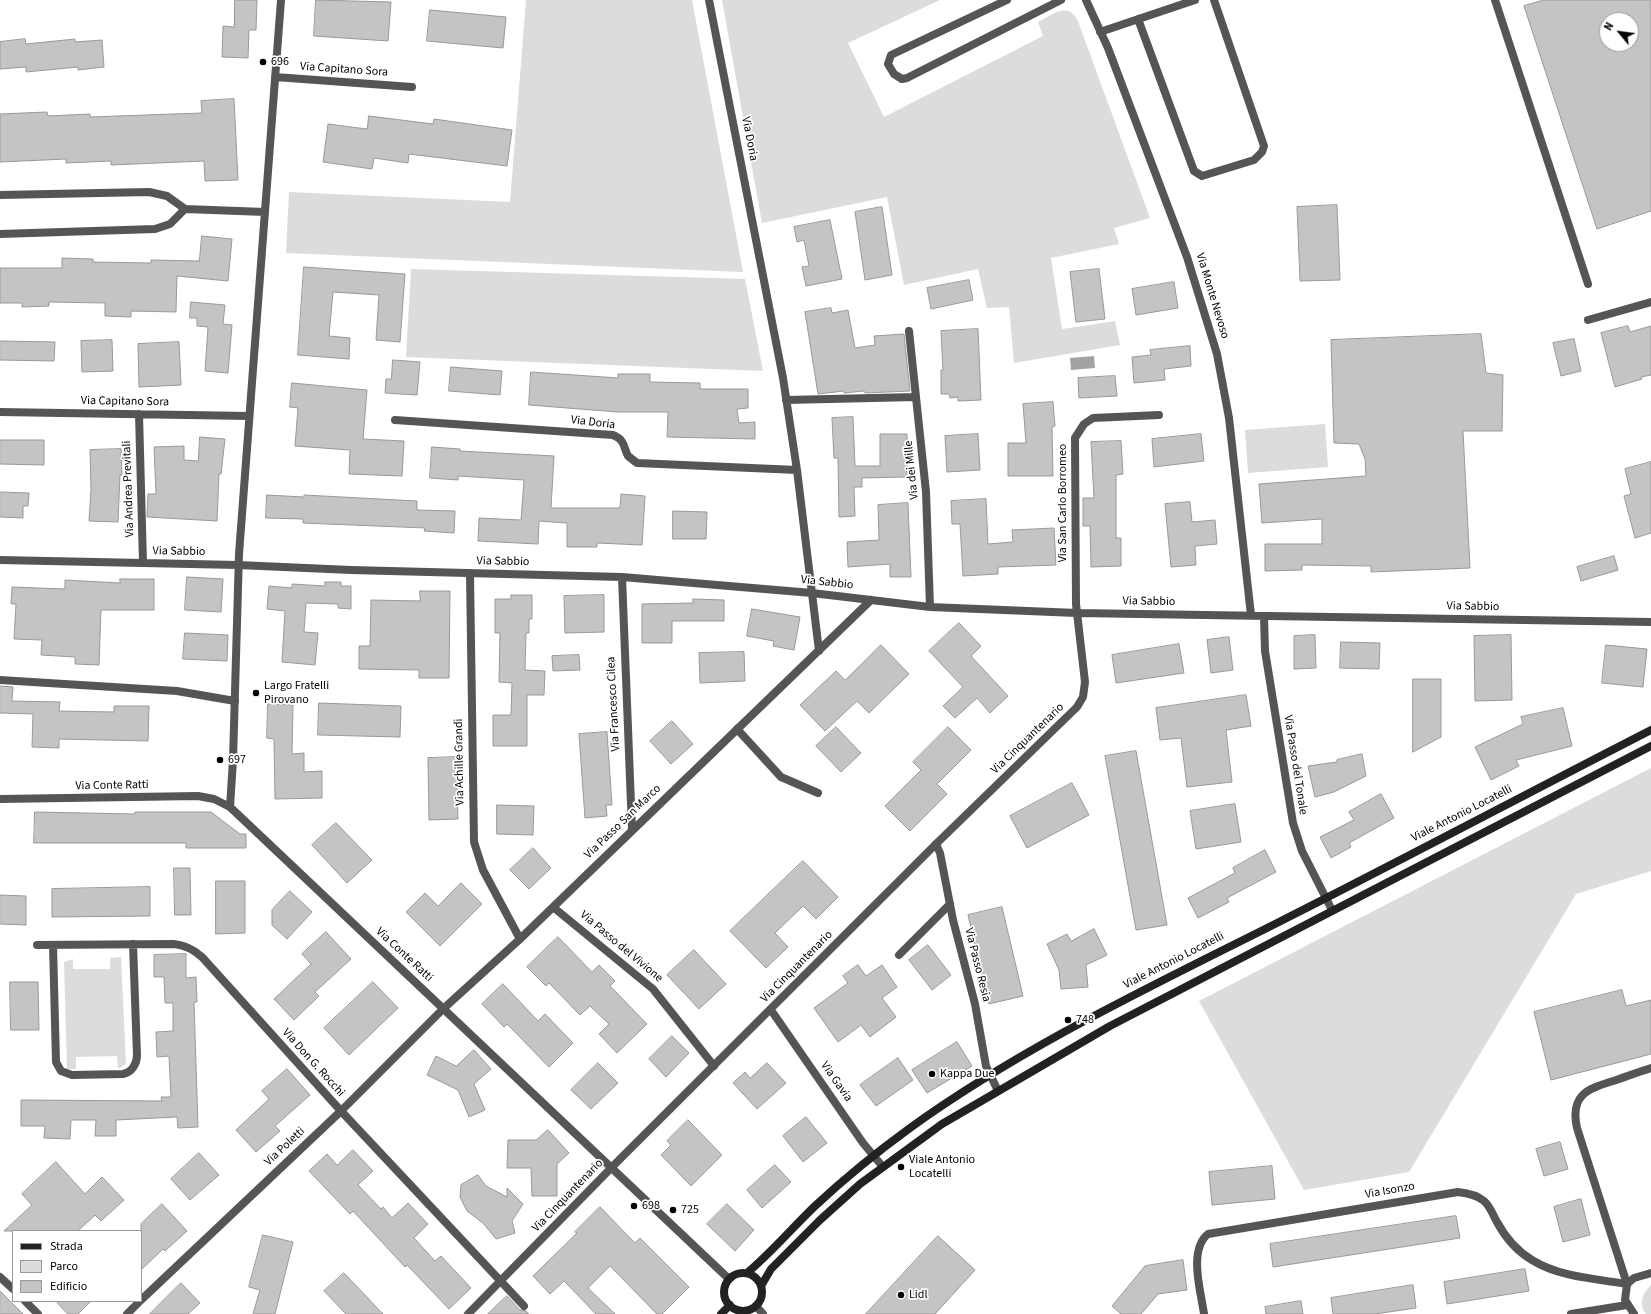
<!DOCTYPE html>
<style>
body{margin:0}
#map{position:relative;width:1651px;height:1314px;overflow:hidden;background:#fff;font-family:"Source Sans 3",sans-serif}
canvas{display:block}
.legend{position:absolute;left:12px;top:1230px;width:130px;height:72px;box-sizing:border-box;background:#fff;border:1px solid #999;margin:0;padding:5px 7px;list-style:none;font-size:12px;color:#000}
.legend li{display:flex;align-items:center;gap:8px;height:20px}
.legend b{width:20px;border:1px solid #999}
.north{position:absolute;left:1599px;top:12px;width:40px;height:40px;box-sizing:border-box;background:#fff;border:1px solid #999;border-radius:50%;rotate:299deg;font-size:11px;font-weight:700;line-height:16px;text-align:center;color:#000}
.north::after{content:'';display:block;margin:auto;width:14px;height:18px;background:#000;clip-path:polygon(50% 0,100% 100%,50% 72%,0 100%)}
</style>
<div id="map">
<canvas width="1651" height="1314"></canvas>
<ul class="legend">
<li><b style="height:5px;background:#222"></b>Strada</li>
<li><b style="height:11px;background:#dcdcdc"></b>Parco</li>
<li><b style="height:11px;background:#c4c4c4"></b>Edificio</li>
</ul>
<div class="north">N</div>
</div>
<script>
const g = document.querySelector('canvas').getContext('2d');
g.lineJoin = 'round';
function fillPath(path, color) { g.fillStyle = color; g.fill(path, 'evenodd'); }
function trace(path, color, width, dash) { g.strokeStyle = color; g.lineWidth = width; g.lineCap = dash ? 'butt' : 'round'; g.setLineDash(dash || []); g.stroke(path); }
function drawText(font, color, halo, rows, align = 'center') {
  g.font = font + ' "Source Sans 3",sans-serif'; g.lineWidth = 3.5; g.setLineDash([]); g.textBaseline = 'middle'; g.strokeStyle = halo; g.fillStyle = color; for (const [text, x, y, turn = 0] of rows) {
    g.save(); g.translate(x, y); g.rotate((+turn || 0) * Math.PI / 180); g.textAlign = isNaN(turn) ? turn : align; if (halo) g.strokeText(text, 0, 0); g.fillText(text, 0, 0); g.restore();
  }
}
const green = new Path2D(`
 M526,0H692L743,272L286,253L289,192L510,202Z
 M722,0H940L848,43L884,117L1043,36L1038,22C1054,14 1070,0 1079,24L1150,218L1114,228L1119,244L1051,258L1062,329L1115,321L1120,345L1014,363L1009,307L987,308L978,269L904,285L887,197L762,223Z
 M411,269L745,279L763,371L406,357Z
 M1325,424L1328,467L1248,473L1245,430Z
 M1651,768V871L1576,894L1409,1172L1304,1190L1199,1001Z
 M121,957L126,1064L118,1069L117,1056L76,1057V1069H67L64,962L73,959V969H110V958Z
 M1651,1285V1314H1646C1638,1305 1643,1292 1651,1285Z`);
const water = new Path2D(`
 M1094,356L1095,368L1071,370L1070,358Z`);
const building = new Path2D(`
 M235,0H257L256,30H249L248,58L222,57L223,26L234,27Z
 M316,0L391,2L388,41L314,36Z
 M1544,0H1651V211L1597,229L1524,6ZM1607,20H1631V44H1607Z
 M430,10L506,17L503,48L427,41Z
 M25,39L26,44L75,39V42L102,40L104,67L78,70V67L26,72V67L0,69V42Z
 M234,99L238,180L205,181L204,161L111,165V161L66,163V159L0,162V114L47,112L48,116L90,114V117L202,113L201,101Z
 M369,116L433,124L434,119L512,130L507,166L409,154L408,163L374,158L372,169L323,162L328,124L367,129Z
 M1337,205L1340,280L1300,281L1297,207Z
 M882,207L892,275L865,280L855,212Z
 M830,220L842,279L806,286L802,267L809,266L804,240L797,242L794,227Z
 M202,236L232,239L228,281L177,276L176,312L131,311V317L105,316V303L49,302V306L22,307V303H0V268H62V258L93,259V262L151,263V260L199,261Z
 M304,267L405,274L400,342L376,340L379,295L333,292L329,336L350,338L349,359L298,355Z
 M1099,269L1105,319L1076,322L1070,272Z
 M969,280L973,300L931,309L927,288Z
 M1174,282L1178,308L1136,315L1132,289Z
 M191,302L225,305L223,324L232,325L228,373L205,371L208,327L197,326V318H190Z
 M831,308L832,313L848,310L855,348L875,345L874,336L904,334L910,391L865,393L864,391L844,393V391L818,394L805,312Z
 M1628,326L1630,332L1651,326V375L1641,377L1642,379L1615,387L1601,333Z
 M978,329L981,400L958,401V397L950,398L949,394H941V370H943L941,331Z
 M1481,334L1486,373L1503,375L1502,431H1463L1470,568L1371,572V566L1302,565V570L1265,571V544H1322V519L1262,523L1259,484L1366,476L1365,459L1359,444L1334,443L1331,340Z
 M1574,339L1581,371L1561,376L1553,343Z
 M112,340L113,371L82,372L81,341Z
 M0,341L55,342L54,361L0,360Z
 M179,342L181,385L139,387L138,344Z
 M1190,346L1191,366L1164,369L1165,380L1134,383L1132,357L1151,355L1150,350Z
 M393,360L420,362L417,395L385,393L386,379H391Z
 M451,367L502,371L500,395L449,391Z
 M531,372L618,378V374H650V382L700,383V389H748V408L737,409L739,423L755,422V439L667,437L668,412H618L529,405Z
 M1115,376L1117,396L1079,398L1078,378Z
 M292,383L367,390L363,439L404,441L402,476L349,474L350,450L295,446L298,408L290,407Z
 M1053,402L1055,426L1052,427L1053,476H1008V443H1026L1023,404Z
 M853,417L855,466H880V434H907V477L862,478V487H854L855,516L839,517L838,458H834L832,418Z
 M978,434L980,470L947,472L945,436Z
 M1201,434L1204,461L1154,467L1152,439Z
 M200,437L225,439L221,474H219L217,521L147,517L148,494H156L154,447L184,446V460L198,461Z
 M0,440H44V465L0,464Z
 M1121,441L1123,474L1116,475V538H1121V566L1091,567L1090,526H1083V498H1094L1091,442Z
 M432,447L460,449V451L554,456L551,508H620L621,494L645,496L642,545L597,543V547H567V523L539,521L538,544L478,541L479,518L521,520L524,480L458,476V480L430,478Z
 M121,449L122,475H120L118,522L89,521L91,490L90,450Z
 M1651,462V533L1635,538L1624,496L1631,494L1625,469Z
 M0,492L29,493L28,506H23V518L0,517Z
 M267,495L304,497V495L417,501V510L455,511L454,533L424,531L425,528L303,523V519L266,518Z
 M986,499L988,544L1013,542L1012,530L1054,528L1056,565L998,567V574L963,576L960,524H952L951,501Z
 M1190,502L1192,522L1215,520L1217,544L1195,546L1196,565L1171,567L1165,504Z
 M908,503L911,577H890V564L848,567L847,542L879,540L878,505Z
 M673,511L707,512L706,539H673Z
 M1614,556L1618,570L1581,581L1577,567Z
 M187,577L223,579L221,612L185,610Z
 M120,579H154V610H101L99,665L75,664V657L41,655L42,640L14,639L16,604H11L12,587L65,589V580L120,583Z
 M325,582H341V586H351V609L338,608V604L306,603L304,632L318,633L315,665L282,662L285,611L267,609L269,586L292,588V584L325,586Z
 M420,591H450L449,678H419V670L359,669V646H370L371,600L420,601Z
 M511,595H532V619H529V633H526L525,670L545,671L544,695H527V746H493V715H511L512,683L499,682L500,633H495V599H511Z
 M604,595V632L565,633L564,596Z
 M693,599L724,600V621H672V643H642V604L693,603Z
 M752,609L800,617L794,650L773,646L774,641L747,636Z
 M959,623L981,646L971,656L1008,696L990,713L977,698L955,718L943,706L963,687L929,651Z
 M185,633L228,635L227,661L183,659Z
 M1315,635L1316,668L1294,669V636Z
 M1511,635L1512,700L1475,701L1474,636Z
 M1229,637L1233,670L1211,673L1207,640Z
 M1341,642L1380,643L1379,669L1340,668Z
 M1179,644L1184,673L1116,683L1112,655Z
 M881,645L909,674L869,713L857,701L825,731L800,705L836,671L845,680Z
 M1606,645L1647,649L1643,687L1602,683Z
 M744,652L745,681L700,683L699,653Z
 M579,655L580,670L553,671L552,656Z
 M1413,679H1441V737L1413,752Z
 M0,686L13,687L12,701L60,702L59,711L114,712V706H149L148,741L59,739V748L32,747L33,714L0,713Z
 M1246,695L1251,726L1226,730L1232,782L1187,787L1181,738L1160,740L1156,708Z
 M319,703L401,706L400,737L318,735Z
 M268,704L293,705L292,754L304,753V772L322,771V798L275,799L274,739L267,738Z
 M1563,708L1572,746L1516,760L1519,766L1491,780L1475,747L1523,724L1521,717Z
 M672,721L693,744L671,764L650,741Z
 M836,727L861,753L841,772L816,746Z
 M948,727L971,750L937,784L947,794L910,831L885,806L921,770L913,762Z
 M607,732L612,805H606L607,816L585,818L579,734Z
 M1136,751L1167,925L1136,930L1105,756Z
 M1362,754L1366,776L1334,792L1315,797L1308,766L1337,762V760Z
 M456,757L458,819L429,820L428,758Z
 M1072,783L1089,815L1027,848L1010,816Z
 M1381,794L1394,818L1349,843L1351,847L1331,858L1320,837L1354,820L1349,812Z
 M1235,804L1241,842L1196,849L1190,811Z
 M497,805L534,806L533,835L497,834Z
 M35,812L135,814V812H211L240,834H246V848H186V843H34Z
 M336,823L372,860L347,883L312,845Z
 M533,848L551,868L529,889L510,870Z
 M1265,850L1276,872L1227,898L1229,902L1198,918L1188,898L1235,873L1233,868Z
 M803,861L838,897L816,919L803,906L775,933L788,947L766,968L730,931Z
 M174,868H190L191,915H175Z
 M216,881H245V933L216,934Z
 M461,883L482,904L440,946L406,912L425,893L438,906Z
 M150,887V916L52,917V889Z
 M290,891L312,912L287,939L272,925V910Z
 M0,895L26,896V925L0,924Z
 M1002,907L1023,996L989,1004L968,915Z
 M1094,929L1107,955L1086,965L1088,987L1061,989L1059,970L1047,944L1067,934L1071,941Z
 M326,932L351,959L315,992L319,996L294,1020L274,999L311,964L302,954Z
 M558,937L592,972L599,965L615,981L610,986L647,1024L617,1053L599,1034L609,1024L590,1006L580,1015L549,983L546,986L527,967Z
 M928,945L951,975L932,990L909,960Z
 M694,950L726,984L699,1009L667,975Z
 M186,954V978L196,977L197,1002H194L198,1127L178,1128L177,1117L116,1120V1136H95L96,1120H71L70,1139L44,1138L45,1126H21V1100L162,1101L161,1097H171L169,1056L157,1057L156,1032L173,1031V1003H165L164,977H154V955Z
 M858,965L866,976L882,965L897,987L882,998L896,1017L870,1037L861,1025L838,1042L814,1008L848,983L843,976Z
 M10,982H38L39,1030H11Z
 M373,982L398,1008L349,1055L324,1028Z
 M503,984L538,1021L545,1014L573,1043L549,1067L507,1024L504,1027L482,1004Z
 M1622,990L1626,1006L1651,1000V1054L1551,1080L1534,1012Z
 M672,1036L689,1053L666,1077L649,1059Z
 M957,1042L972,1066L927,1093L912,1070Z
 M474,1050L491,1069L474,1084L485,1110L469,1117L458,1090L427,1075L436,1056L456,1066Z
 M898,1058L913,1080L876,1106L860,1085Z
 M598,1063L618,1083L591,1109L571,1090Z
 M767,1063L786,1083L757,1109L733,1083L745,1072L750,1078Z
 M287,1069L310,1095L275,1126L280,1131L256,1152L236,1130L269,1099L262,1091Z
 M806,1117L827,1143L803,1162L783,1136Z
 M688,1120L722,1155L691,1186L661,1155L671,1145L667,1141Z
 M548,1130L569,1153L557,1164V1196H532L531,1168H507L508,1140H536Z
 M1560,1142L1568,1169L1544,1176L1536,1149Z
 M353,1150L373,1171L358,1185L381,1209L383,1207L392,1218L408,1203L428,1224L414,1238L435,1261L441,1256L471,1288L449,1309L407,1265L405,1267L353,1211L350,1214L309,1171L327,1154L337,1165Z
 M199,1153L219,1175L190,1200L171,1179Z
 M56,1162L85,1194L102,1177L124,1200L101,1221L95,1215L78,1231H4L32,1205L22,1194Z
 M775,1165L791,1182L762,1208L747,1190Z
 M1272,1166L1275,1199L1212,1205L1209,1172Z
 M478,1175L486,1186L507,1197V1188L523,1204L512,1221L515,1233L496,1239L483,1223L467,1211L460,1197L461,1185Z
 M1581,1199L1590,1235L1563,1242L1554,1207Z
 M162,1204L187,1231L165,1251L163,1249L141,1270V1224Z
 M727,1204L754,1230L735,1251L707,1224Z
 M600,1207L635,1243L640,1238L689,1287L662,1314H657L610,1266L588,1288L615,1314H596L564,1281L550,1294L533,1276L577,1233L575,1232Z
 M1456,1216L1460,1238L1273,1267L1270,1244Z
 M263,1235L293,1242L275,1314H253L260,1290L249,1287Z
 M938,1236L975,1270L935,1314H866Z
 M1183,1260L1187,1290L1158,1294L1141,1314H1121L1112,1306L1145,1266Z
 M1525,1269L1529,1291L1447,1304L1444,1282Z
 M344,1273L383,1314H346L324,1291Z
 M181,1283L200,1303L188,1314H150Z
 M1413,1285L1416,1308L1375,1314H1333L1331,1298Z
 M0,1291L23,1314H0Z
 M507,1296L520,1310L526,1311L529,1314H488Z
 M56,1301H91L78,1314H68Z
 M1301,1301L1303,1314H1266L1265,1307Z`);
const lane = new Path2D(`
 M1007,0L891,55L888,64L894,74L902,79L907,78L1061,0
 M1495,0L1588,284
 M1138,19L1194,171L1202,176L1254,160L1262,152L1264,146L1214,0
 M1100,32L1195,0
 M1588,320L1651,302
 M0,680L177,691L235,701
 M737,729L781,777L818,793
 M899,955L950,904
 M1627,1284L1577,1128C1570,1096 1586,1089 1613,1081C1625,1077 1638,1072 1651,1068`);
const street = new Path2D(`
 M709,0L783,378L797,470L819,651
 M1086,0L1108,48L1187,257L1217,354L1229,418L1251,615
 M275,77L412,87
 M0,195L149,192L167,196L185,209L265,212
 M0,234L155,229L170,224L185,209
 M909,331L926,492L930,607
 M786,400L916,397
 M0,412L249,416
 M139,414L143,563
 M395,420L613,435C625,440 623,446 628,456L637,463L797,470
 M0,560L238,565L351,570L622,577L812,593L930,607L1077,613L1651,622
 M470,574L474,842L483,870L520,939
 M622,577L632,829
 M1264,616L1265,651L1293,823L1302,851L1332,910
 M0,799L198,796L214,799L230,807L729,1279
 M230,807L233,760L239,554L281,0
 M936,844L940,853L953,920L975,1004L986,1066L998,1091
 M553,907L653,989L714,1066
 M37,945L174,944C185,945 193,949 202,957L341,1111L524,1306
 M53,945L56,1062L61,1071L72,1075L123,1074C132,1072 137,1064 137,1055L133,944
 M771,1010L863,1143L883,1167
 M0,1277L13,1289
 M141,1300L341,1111L443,1009L520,939L871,600
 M25,1301L38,1314
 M756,1306L763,1314
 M127,1314L140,1301
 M468,1314L618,1161L936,844L1077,707L1083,697L1085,682L1076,604L1075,438L1084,424L1093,418L1159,415
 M1204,1314C1201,1292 1188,1250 1208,1234L1458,1192C1467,1193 1477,1195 1484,1201C1490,1206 1493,1215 1497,1222C1505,1237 1517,1251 1532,1260C1559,1277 1596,1279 1627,1284
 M1571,1314L1627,1305
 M1634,1314L1625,1300L1627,1284L1634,1278L1651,1273`);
const secondary = new Path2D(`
 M747,1273C771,1253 792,1228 815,1206C845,1178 877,1152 910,1128C1024,1046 1152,986 1277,923C1402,860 1526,794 1651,730
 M724 1292a19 19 0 1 1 38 0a19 19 0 1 1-38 0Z
 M761,1286L771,1269L820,1220L860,1184L942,1124L1110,1026L1651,746
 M721,1314L730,1305`);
const markers = [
 [263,62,4,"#000"],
 [256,693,4,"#000"],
 [220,760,4,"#000"],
 [1068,1020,4,"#000"],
 [932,1074,4,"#000"],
 [901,1167,4,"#000"],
 [634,1206,4,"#000"],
 [673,1210,4,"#000"],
 [901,1295,4,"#000"]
];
const poiNames = [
 ["696",271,62],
 ["Largo Fratelli",264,686],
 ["Pirovano",264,700],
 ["697",228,760],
 ["748",1076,1020],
 ["Kappa Due",940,1074],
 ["Viale Antonio",909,1160],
 ["Locatelli",909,1174],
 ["698",642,1206],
 ["725",681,1210],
 ["Lidl",909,1295]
];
const streetNames = [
 ["Via Capitano Sora",344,70,4],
 ["Via Doria",749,139,79],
 ["Via Monte Nevoso",1212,296,73],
 ["Via Capitano Sora",125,402,1],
 ["Via Doria",593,423,7],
 ["Via dei Mille",912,470,-96],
 ["Via Andrea Previtali",129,489,-92],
 ["Via San Carlo Borromeo",1063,503,-90],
 ["Via Sabbio",179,552,1],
 ["Via Sabbio",503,562,1],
 ["Via Sabbio",827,583,6],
 ["Via Sabbio",1149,602,1],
 ["Via Sabbio",1473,607,1],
 ["Via Francesco Cilea",614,704,-93],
 ["Via Cinquantenario",1028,739,-44],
 ["Via Achille Grandi",460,762,-91],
 ["Via Passo del Tonale",1295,765,81],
 ["Via Conte Ratti",112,786,-1],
 ["Viale Antonio Locatelli",1462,814,-27],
 ["Via Passo San Marco",623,822,-44],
 ["Via Passo del Vivione",621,947,40],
 ["Via Conte Ratti",404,955,43],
 ["Viale Antonio Locatelli",1174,961,-27],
 ["Via Passo Resia",977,965,76],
 ["Via Cinquantenario",797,967,-45],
 ["Via Don G. Rocchi",313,1063,48],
 ["Via Gavia",836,1082,55],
 ["Via Poletti",285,1147,-43],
 ["Via Isonzo",1390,1191,-10],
 ["Via Cinquantenario",568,1196,-46]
];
fillPath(green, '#dcdcdc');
fillPath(water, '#a3a3a3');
fillPath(building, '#c4c4c4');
trace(building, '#999', 1);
trace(lane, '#555', 8);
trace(street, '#555', 8);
trace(secondary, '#222', 8);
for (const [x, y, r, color] of markers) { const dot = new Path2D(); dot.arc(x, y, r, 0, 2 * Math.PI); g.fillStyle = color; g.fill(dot); trace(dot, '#fff', 1.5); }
drawText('12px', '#000', '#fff', poiNames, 'left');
drawText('12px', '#000', '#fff', streetNames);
</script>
